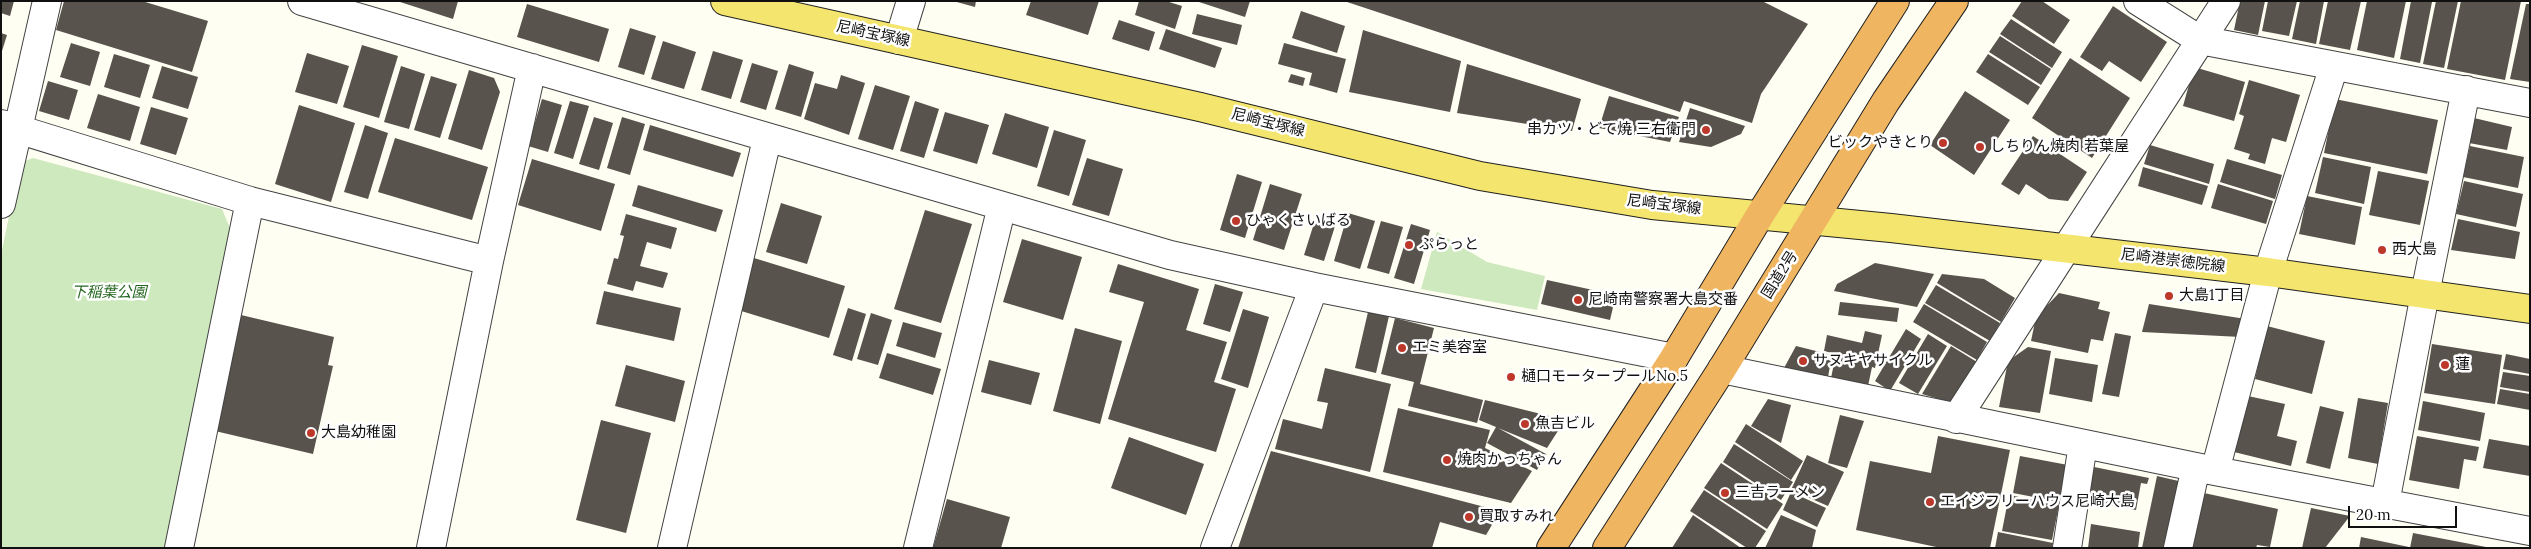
<!DOCTYPE html>
<meta charset="utf-8">
<style>
body{margin:0}
#map{position:relative;width:2531px;height:549px;overflow:hidden;background:#fffef3;font-family:Lora,serif}
canvas{display:block}
.frame{position:absolute;inset:0;border:2px solid #101010;pointer-events:none}
.scale{position:absolute;left:2348px;top:506px;width:109px;height:22px;box-sizing:border-box;border:2px solid #101010;border-top:0;padding-left:6px;font-size:15px;line-height:18px;white-space:nowrap;color:#101010;-webkit-text-stroke:4px #fff;paint-order:stroke}
</style>
<div id="map">
<canvas width="2531" height="549"></canvas>
<div class="frame"></div>
<div class="scale">20 m</div>
</div>
<script>
const g = document.querySelector('canvas').getContext('2d');
g.lineJoin = 'round';
function fillPath(path, color) { g.fillStyle = color; g.fill(path, 'evenodd'); }
function trace(path, color, width, dash) { g.strokeStyle = color; g.lineWidth = width; g.lineCap = dash ? 'butt' : 'round'; g.setLineDash(dash || []); g.stroke(path); }
function drawText(font, color, halo, rows, align = 'center') {
  g.font = font + ' Lora,"Noto Sans JP",serif'; g.lineWidth = 5; g.setLineDash([]); g.textBaseline = 'middle'; g.strokeStyle = halo; g.fillStyle = color; for (const [text, x, y, turn = 0] of rows) {
    g.save(); g.translate(x, y); g.rotate((+turn || 0) * Math.PI / 180); g.textAlign = isNaN(turn) ? turn : align; if (halo) g.strokeText(text, 0, 0); g.fillText(text, 0, 0); g.restore();
  }
}
const green = new Path2D(`
 M33,158L222,209L232,233L166,548H1V255L20,163Z
 M1437,232L1487,262L1545,276L1537,310L1421,289Z`);
const building = new Path2D(`
 M1,1H14L10,16L1,13Z
 M64,1H142L208,21L192,72L56,30Z
 M397,1H458L453,19Z
 M953,1H976L975,7Z
 M1031,1H1099L1088,35L1026,15Z
 M1139,1H1166L1182,6L1175,29L1135,15Z
 M1196,1H1250L1245,17Z
 M1344,1H1762L1808,24L1761,94L1752,123L1684,101L1680,112Z
 M2022,1H2042L2070,20L2054,44L2012,16Z
 M2240,1H2265L2258,35L2234,30Z
 M2268,1H2297L2289,36L2262,31Z
 M2300,1H2324L2316,44L2292,39Z
 M2328,1H2361L2350,50L2319,44Z
 M2367,1H2406L2394,58L2357,50Z
 M2411,1L2432,2L2420,63L2400,59Z
 M2436,1H2458L2444,68L2423,64Z
 M2461,1H2521L2505,80L2447,69Z
 M527,4L609,29L599,62L517,37Z
 M2526,4H2530V82L2510,79Z
 M2113,6L2167,42L2141,82L2109,61L2102,71L2080,57Z
 M1301,11L1345,26L1337,53L1292,38Z
 M1197,14L1242,25L1237,45L1192,34Z
 M2011,19L2062,52L2052,68L2000,34Z
 M1119,20L1155,32L1149,51L1112,39Z
 M630,28L656,36L644,75L618,67Z
 M1166,29L1222,48L1215,68L1159,49Z
 M1363,30L1461,61L1450,112L1349,92Z
 M1,33L7,35L2,51H1Z
 M2000,36L2051,69L2041,85L1989,52Z
 M663,41L696,52L684,89L651,79Z
 M71,43L100,52L90,86L60,77Z
 M1284,43L1346,59L1337,93L1309,85L1312,73L1278,64Z
 M362,45L398,56L379,118L343,107Z
 M713,51L743,60L731,99L701,90Z
 M307,53L349,66L337,104L295,92Z
 M114,54L150,65L140,98L104,87Z
 M1988,54L2040,87L2028,105L1976,72Z
 M2070,58L2130,98L2092,158L2032,118Z
 M752,63L778,71L766,110L740,102Z
 M789,64L814,72L801,117L775,109Z
 M1467,64L1581,99L1572,131L1457,113Z
 M162,66L198,77L188,109L152,98Z
 M401,66L425,74L409,129L384,122Z
 M2194,67L2245,82L2234,121L2183,106Z
 M469,70L494,78L500,92L482,150L448,139Z
 M1291,74L1305,78L1303,86L1288,82Z
 M841,75L865,83L849,135L804,119L815,83L837,89Z
 M431,76L457,84L440,138L414,130Z
 M2249,80L2300,95L2286,142L2272,138L2265,164L2248,159L2250,154L2234,149L2244,116L2239,114Z
 M48,81L78,90L69,120L39,111Z
 M875,85L910,96L893,150L858,139Z
 M1965,91L2010,120L1974,175L1930,145Z
 M98,94L140,107L130,141L87,128Z
 M1609,96L1679,117L1670,142L1599,128Z
 M542,99L562,105L548,152L528,146Z
 M2335,99L2438,120L2427,174L2324,153Z
 M570,101L589,106L573,159L554,153Z
 M915,101L939,109L924,158L900,151Z
 M299,105L355,123L331,202L275,184Z
 M151,107L188,118L176,155L140,144Z
 M1690,108L1745,126L1741,134L1711,147L1679,142Z
 M945,112L989,125L977,164L933,151Z
 M1005,113L1049,127L1037,168L992,154Z
 M594,117L613,123L599,170L579,164Z
 M622,117L645,124L630,175L607,168Z
 M2474,118L2512,127L2507,150L2469,143Z
 M365,125L388,133L368,199L344,192Z
 M650,125L741,153L733,177L643,150Z
 M1054,130L1086,140L1069,196L1037,186Z
 M2033,136L2087,172L2068,201L2049,199L2026,184L2019,195L2001,184Z
 M395,138L488,167L472,220L378,192Z
 M2150,145L2214,164L2209,184L2144,164Z
 M2470,146L2524,157L2518,188L2463,177Z
 M2323,157L2371,167L2364,204L2315,193Z
 M1087,158L1123,169L1109,216L1072,205Z
 M532,159L615,184L601,231L518,205Z
 M2227,159L2282,175L2275,199L2220,182Z
 M2143,167L2208,186L2202,205L2138,186Z
 M2378,171L2429,181L2420,225L2369,215Z
 M1237,174L1262,182L1245,238L1220,230Z
 M2464,181L2523,194L2516,227L2456,214Z
 M1270,184L1302,194L1284,250L1253,240Z
 M2218,184L2273,201L2266,224L2211,208Z
 M638,185L723,210L716,232L632,206Z
 M2307,196L2362,207L2355,245L2299,234Z
 M781,203L822,216L807,264L766,252Z
 M925,210L972,224L941,323L894,309Z
 M1348,213L1375,221L1360,269L1334,261Z
 M626,214L677,228L671,249L647,242L640,266L668,273L663,288L636,281L633,291L607,284L614,258L618,259L624,236L620,235Z
 M1316,217L1336,223L1324,261L1304,255Z
 M2458,219L2520,232L2515,259L2451,250Z
 M1381,221L1403,227L1389,274L1367,268Z
 M1411,224L1430,230L1414,284L1394,278Z
 M1022,239L1082,257L1063,320L1003,302Z
 M754,258L845,286L829,338L738,310Z
 M1875,263L1934,274L1917,307L1834,291L1837,284Z
 M1118,264L1199,289L1186,330L1227,342L1214,382L1236,389L1216,452L1108,419L1144,302L1109,292Z
 M1942,274L1984,279L2015,298L2001,322L1937,283Z
 M1547,280L1616,295L1610,320L1541,304Z
 M1215,284L1243,292L1230,332L1203,324Z
 M1936,285L2000,323L1990,341L1925,303Z
 M604,291L681,308L674,341L596,324Z
 M2059,293L2100,302L2098,309L2110,312L2103,341L2091,339L2088,353L2031,341L2036,317Z
 M1840,302L1899,308L1897,322L1838,315Z
 M1924,304L1987,342L1977,360L1913,322Z
 M2149,304L2246,319L2241,337L2142,332Z
 M848,308L866,314L852,361L833,355Z
 M1243,309L1269,317L1248,388L1221,379Z
 M1368,312L1389,316L1376,373L1355,368Z
 M871,313L892,320L878,365L857,359Z
 M241,315L334,337L328,365L333,366L313,454L215,431Z
 M1395,318L1434,328L1420,384L1483,400L1477,423L1408,406L1414,382L1381,374Z
 M903,322L942,333L935,358L896,346Z
 M2267,326L2325,341L2312,394L2255,379Z
 M1075,328L1122,341L1100,424L1053,411Z
 M1906,329L1921,339L1890,391L1875,381Z
 M1865,331L1882,335L1875,368L1872,367L1868,386L1831,378L1836,354L1824,351L1827,335L1862,343Z
 M2115,333L2131,336L2119,397L2102,394Z
 M1928,334L1947,346L1918,394L1899,383Z
 M2432,344L2502,355L2495,404L2424,393Z
 M1796,346L1832,355L1828,377L1784,368Z
 M1951,346L1977,362L1952,403L1922,394Z
 M2028,347L2051,351L2040,413L1999,407L2008,361Z
 M887,353L941,369L933,395L879,378Z
 M2506,354L2530,359V374L2503,369Z
 M2055,358L2098,365L2092,402L2049,394Z
 M989,360L1040,373L1031,405L981,392Z
 M626,365L685,381L675,422L615,406Z
 M1325,368L1391,384L1370,472L1275,449L1283,419L1322,429L1328,403L1317,401Z
 M2503,372L2530,376V392L2500,387Z
 M2500,389L2530,394V410L2497,404Z
 M2248,396L2285,404L2277,436L2297,441L2291,466L2234,452Z
 M2358,398L2388,403L2378,464L2348,458Z
 M1768,399L1791,405L1781,443L1751,426Z
 M1485,400L1565,420L1547,448L1498,428L1546,454L1537,470L1487,443L1496,427L1479,420Z
 M2423,401L2485,413L2480,441L2418,430Z
 M2320,406L2344,412L2330,469L2306,463Z
 M1398,408L1490,430L1485,448L1532,471L1511,503L1383,472Z
 M1840,415L1864,421L1847,468L1828,463Z
 M601,420L651,433L626,533L576,520Z
 M1746,424L1803,461L1791,480L1735,442Z
 M1938,436L2010,450L1990,548H1941L1856,530L1870,461L1931,473Z
 M2417,436L2479,447L2476,461L2464,459L2459,489L2409,480Z
 M1129,437L1204,464L1186,515L1111,488Z
 M2489,439L2530,446V476L2483,468Z
 M1734,444L1793,482L1781,500L1723,462Z
 M1271,451L1500,511L1486,535L1440,522L1432,548H1238Z
 M1807,455L1844,472L1828,506L1791,490Z
 M2020,456L2068,465L2060,502L2013,493Z
 M1721,463L1783,504L1767,529L1704,488Z
 M2089,466L2149,478L2147,484L2141,483L2136,510L2083,500Z
 M2157,476L2183,482L2169,548H2142Z
 M1704,490L1766,531L1755,548H1747L1690,511Z
 M1791,492L1826,508L1817,527L1783,510Z
 M2204,493L2278,509L2270,547L2257,545L2256,548H2186Z
 M2009,495L2059,505L2052,540L2002,531Z
 M947,499L1010,517L1001,548H933Z
 M2311,508L2350,516L2325,548H2302Z
 M1693,515L1741,548H1672Z
 M1781,515L1816,530L1812,548H1765Z
 M2091,524L2140,532L2138,548H2088Z
 M1998,532L2053,543L2052,548H1995Z
 M2413,533L2486,547V548H2410Z
 M2361,537L2409,547L2408,548H2359Z`);
const minor = new Path2D(`
 M302,1L1170,255L1314,287L1674,358
 M2138,1L2200,40L2530,103
 M899,40L911,1
 M1,124L250,201L489,261
 M1,204L47,1
 M1722,369L2215,471L2530,531
 M1956,419L2226,1
 M2215,471L2268,272L2334,66
 M2385,503L2425,294L2466,90
 M179,548L250,201
 M431,548L489,261L532,68
 M672,548L767,139
 M918,548L1002,206
 M1215,548L1314,287
 M2067,548L2083,444
 M2178,548L2196,467`);
const major = new Path2D(`
 M725,1L1200,107L1480,176L1652,205L1891,228L2268,272L2530,309`);
const highway = new Path2D(`
 M1551,548L1674,358L1760,215L1895,1
 M1607,548L1722,369L1886,101L1954,1`);
const markers = [
 [1706,130,5,"#bd372b"],
 [1943,143,5,"#bd372b"],
 [1980,147,5,"#bd372b"],
 [1236,221,5,"#bd372b"],
 [1409,245,5,"#bd372b"],
 [2382,250,5,"#bd372b"],
 [2169,296,5,"#bd372b"],
 [1578,300,5,"#bd372b"],
 [1402,348,5,"#bd372b"],
 [1803,361,5,"#bd372b"],
 [2445,365,5,"#bd372b"],
 [1511,377,5,"#bd372b"],
 [1525,424,5,"#bd372b"],
 [311,433,5,"#bd372b"],
 [1447,460,5,"#bd372b"],
 [1725,493,5,"#bd372b"],
 [1930,502,5,"#bd372b"],
 [1469,517,5,"#bd372b"]
];
const streetNames = [
 ["尼崎宝塚線",873,34,12],
 ["尼崎宝塚線",1268,123,14],
 ["尼崎宝塚線",1664,205,7],
 ["尼崎港崇徳院線",2173,261,7],
 ["国道2号",1780,275,-58]
];
const poiNames = [
 ["串カツ・どて焼 三右衛門",1696,130,"right"],
 ["ビックやきとり",1933,143,"right"],
 ["しちりん焼肉 若葉屋",1990,147],
 ["ひゃくさいばる",1246,221],
 ["ぷらっと",1419,245],
 ["西大島",2392,250],
 ["大島1丁目",2179,296],
 ["尼崎南警察署大島交番",1588,300],
 ["エミ美容室",1412,348],
 ["サヌキヤサイクル",1813,361],
 ["蓮",2455,365],
 ["樋口モータープールNo.5",1521,377],
 ["魚吉ビル",1535,424],
 ["大島幼稚園",321,433],
 ["焼肉かっちゃん",1457,460],
 ["三吉ラーメン",1735,493],
 ["エイジフリーハウス尼崎大島",1940,502],
 ["買取すみれ",1479,517]
];
const parkNames = [
 ["下稲葉公園",109,293]
];
fillPath(green, '#cee9bd');
fillPath(building, '#58534c');
trace(minor, '#434343', 30);
trace(major, '#212121', 30);
trace(highway, '#212121', 30);
trace(minor, '#fff', 28);
trace(major, '#f4e56e', 28);
trace(highway, '#f0b560', 28);
for (const [x, y, r, color] of markers) { const dot = new Path2D(); dot.arc(x, y, r, 0, 2 * Math.PI); g.fillStyle = color; g.fill(dot); trace(dot, '#fff', 2); }
drawText('15px', '#101010', '#fff', streetNames);
drawText('15px', '#101010', '#fff', poiNames, 'left');
drawText('italic 15px', '#266721', '#fff', parkNames);
</script>
